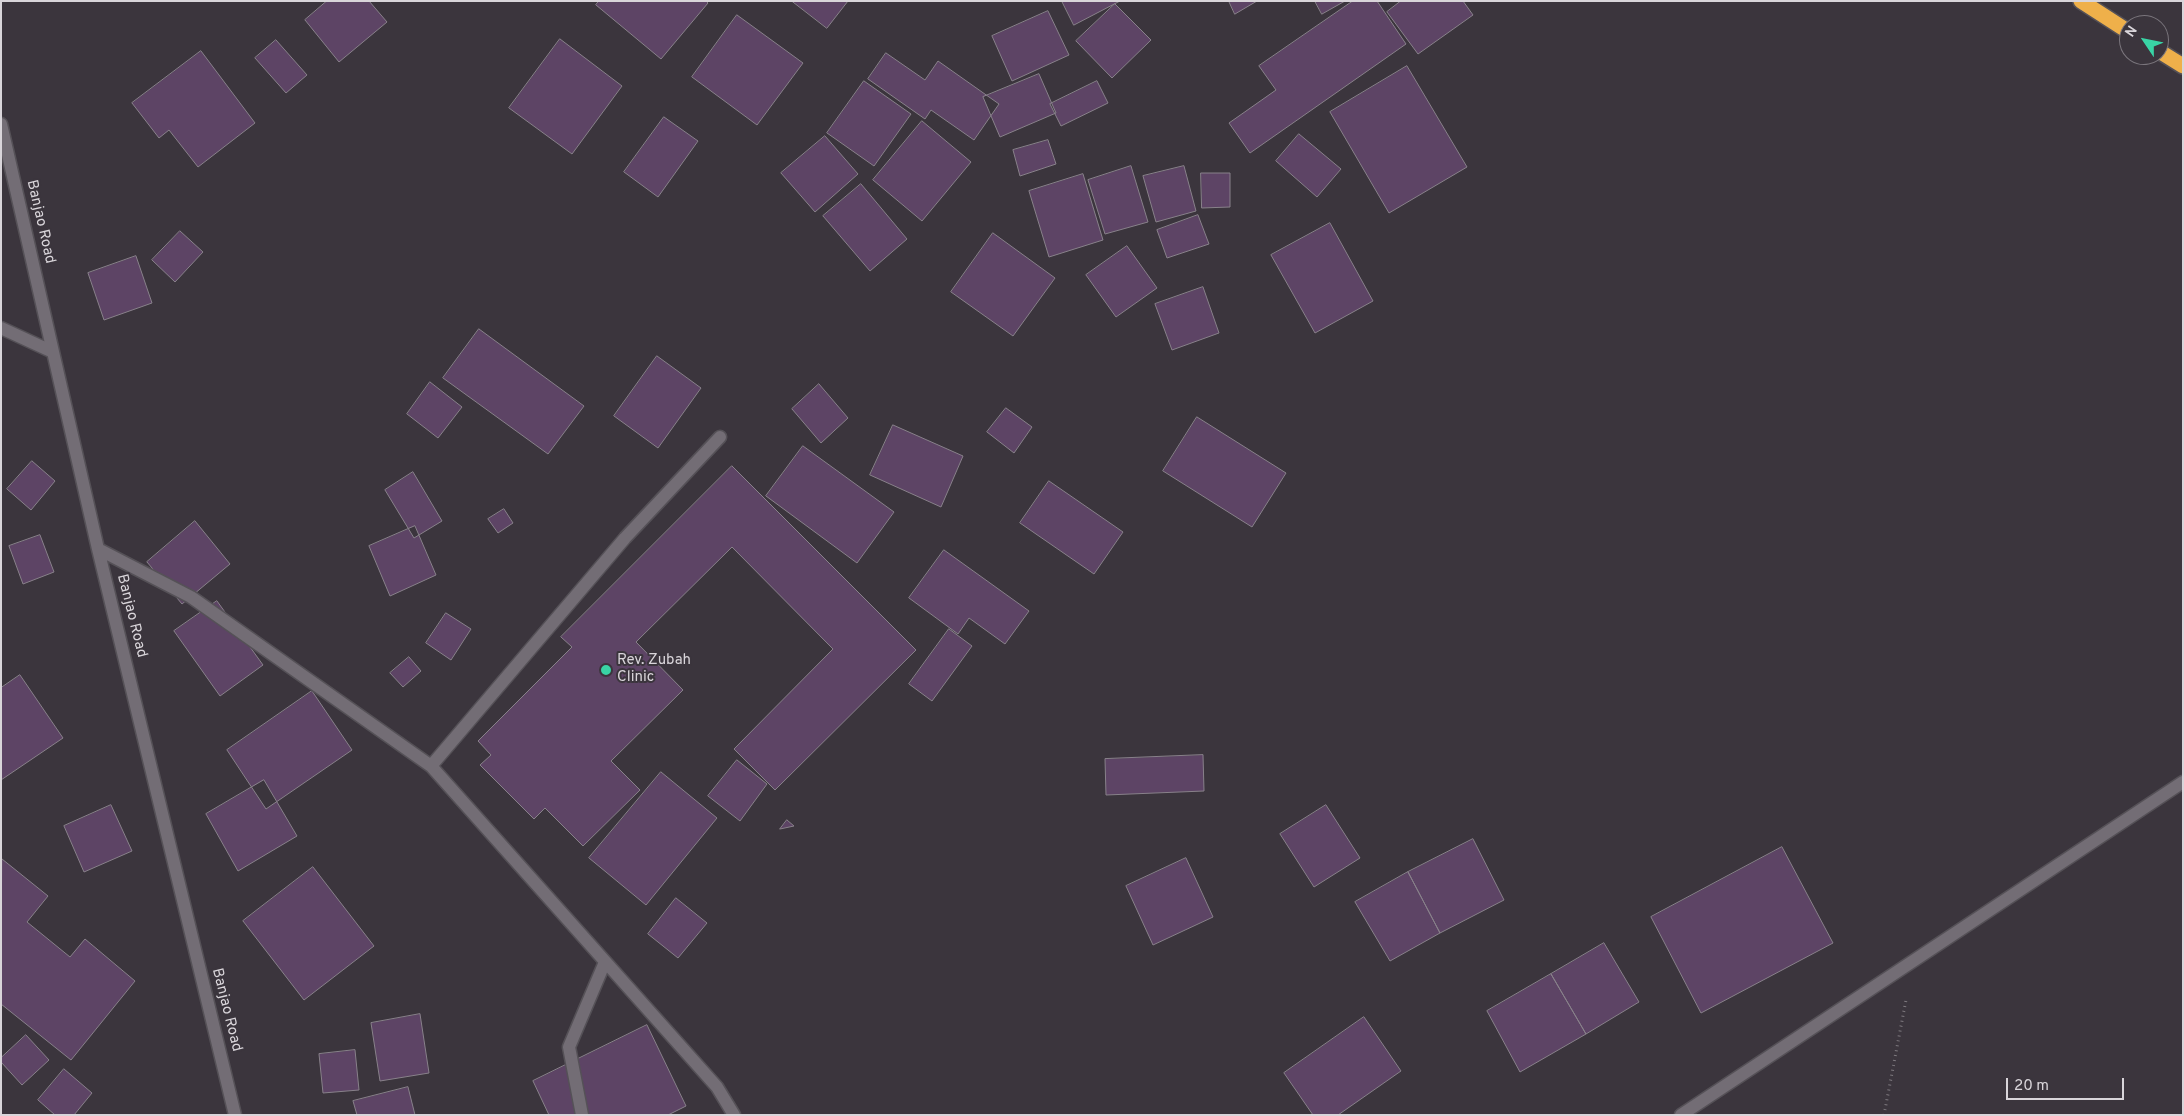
<!DOCTYPE html>
<style>
body{margin:0}
#map{position:relative;width:2184px;height:1116px;overflow:hidden;background:#3b353d;font-family:Overpass,sans-serif}
canvas{display:block}
.frame{position:absolute;inset:0;border:2px solid #d9d5da;pointer-events:none}
.north{position:absolute;left:2119px;top:15px;width:50px;height:50px;box-sizing:border-box;background:#3b353d;border:1px solid #7a757c;border-radius:50%;rotate:304deg;font-size:14px;font-weight:700;line-height:20px;text-align:center;color:#d9d5da}
.north::after{content:'';display:block;margin:auto;width:18px;height:22px;background:#39d4a5;clip-path:polygon(50% 0,100% 100%,50% 72%,0 100%)}
.scale{position:absolute;left:2006px;top:1078px;width:118px;height:22px;box-sizing:border-box;border:2px solid #d9d5da;border-top:0;padding-left:6px;font-size:15px;line-height:18px;white-space:nowrap;color:#d9d5da;-webkit-text-stroke:4px #3b353d;paint-order:stroke}
</style>
<div id="map">
<canvas width="2184" height="1116"></canvas>
<div class="frame"></div>
<div class="north">N</div>
<div class="scale">20 m</div>
</div>
<script>
const g = document.querySelector('canvas').getContext('2d');
g.lineJoin = 'round';
function fillPath(path, color) { g.fillStyle = color; g.fill(path, 'evenodd'); }
function trace(path, color, width, dash) { g.strokeStyle = color; g.lineWidth = width; g.lineCap = dash ? 'butt' : 'round'; g.setLineDash(dash || []); g.stroke(path); }
function drawText(font, color, halo, rows, align = 'center') {
  g.font = font + ' Overpass,sans-serif'; g.lineWidth = 4; g.setLineDash([]); g.textBaseline = 'middle'; g.strokeStyle = halo; g.fillStyle = color; for (const [text, x, y, turn = 0] of rows) {
    g.save(); g.translate(x, y); g.rotate((+turn || 0) * Math.PI / 180); g.textAlign = isNaN(turn) ? turn : align; if (halo) g.strokeText(text, 0, 0); g.fillText(text, 0, 0); g.restore();
  }
}
const building = new Path2D(`
 M327,1H369L387,22L339,62L305,20Z
 M599,1H706L708,3L661,59L596,5Z
 M792,1H848L827,28Z
 M1062,1H1120L1074,25Z
 M1229,1H1257L1235,14Z
 M1315,1H1345L1322,14Z
 M1353,1H1377L1406,44L1250,153L1229,123L1276,90L1259,66Z
 M1401,1H1463L1473,15L1418,54L1387,12Z
 M1115,4L1151,40L1112,78L1076,41Z
 M1048,11L1069,55L1012,81L992,36Z
 M737,15L803,63L757,125L692,77Z
 M560,39L622,86L572,154L509,108Z
 M276,40L307,75L286,93L255,58Z
 M201,51L255,123L198,167L169,130L159,138L132,103Z
 M886,53L925,80L938,61L999,104L974,140L931,110L925,119L868,79Z
 M1407,66L1467,167L1389,213L1330,112Z
 M1039,74L1056,113L1000,137L983,97Z
 M864,81L911,114L874,166L827,133Z
 M1097,81L1108,103L1061,126L1050,104Z
 M664,117L698,141L658,197L624,172Z
 M922,121L971,162L922,221L873,180Z
 M1299,134L1341,169L1317,197L1276,161Z
 M825,136L858,174L815,212L781,173Z
 M1048,140L1056,164L1020,176L1013,150Z
 M1131,166L1148,222L1105,234L1088,180Z
 M1184,166L1196,211L1156,222L1143,176Z
 M1201,173H1230V207L1202,208Z
 M1083,174L1103,240L1049,257L1029,191Z
 M861,184L907,239L870,271L823,216Z
 M1198,215L1209,244L1167,258L1157,230Z
 M1330,223L1373,301L1315,333L1271,255Z
 M180,231L203,252L175,282L152,260Z
 M993,233L1055,278L1013,336L951,292Z
 M1127,246L1157,288L1116,317L1086,275Z
 M136,256L152,303L104,320L88,273Z
 M1203,287L1219,333L1172,350L1155,304Z
 M479,329L584,406L548,454L443,378Z
 M657,356L701,388L658,448L614,416Z
 M430,382L462,407L438,438L407,414Z
 M819,384L848,418L821,443L792,409Z
 M1006,408L1032,427L1014,453L987,432Z
 M1197,417L1286,473L1252,527L1163,471Z
 M893,425L963,456L941,507L870,475Z
 M803,446L894,512L857,563L766,496Z
 M32,461L55,481L31,510L7,489Z
 M732,466L916,650L775,790L734,749L833,649L732,547L636,642L683,690L611,761L640,790L583,846L545,808L534,819L480,765L491,755L478,741L572,647L561,637Z
 M413,472L442,521L414,538L385,490Z
 M1049,481L1123,532L1094,574L1020,523Z
 M504,509L513,523L498,533L488,519Z
 M195,521L230,564L182,604L147,562Z
 M415,526L436,575L390,596L369,546Z
 M40,535L54,572L23,584L9,546Z
 M944,550L1029,611L1005,644L969,618L958,634L909,598Z
 M217,601L263,665L220,696L174,631Z
 M446,613L471,629L451,660L426,643Z
 M949,629L972,646L932,701L909,684Z
 M409,657L421,671L403,687L390,673Z
 M20,675L63,738L1,780V688Z
 M312,691L352,750L266,809L227,750Z
 M1203,755L1204,791L1106,795L1105,759Z
 M737,760L767,784L740,821L708,796Z
 M661,772L717,818L646,905L589,858Z
 M264,780L297,836L238,871L206,814Z
 M111,805L132,851L84,872L64,826Z
 M1326,805L1360,858L1314,887L1280,834Z
 M787,820L794,826L780,829Z
 M1473,839L1504,900L1440,933L1408,872Z
 M1782,847L1833,943L1701,1013L1651,917Z
 M1186,858L1213,917L1153,945L1126,886Z
 M2,859L48,896L27,922L70,957L85,939L135,981L71,1060L1,1004Z
 M313,867L374,946L304,1000L243,921Z
 M1408,872L1440,933L1390,961L1355,902Z
 M676,898L707,923L678,958L648,934Z
 M1604,943L1639,1002L1586,1034L1551,974Z
 M1551,974L1586,1034L1520,1072L1487,1011Z
 M420,1014L429,1073L380,1081L371,1023Z
 M1364,1017L1401,1071L1338,1115H1313L1284,1073Z
 M647,1025L686,1106L668,1115H549L533,1081Z
 M26,1035L49,1060L22,1085L1,1062V1058Z
 M355,1050L359,1090L323,1093L319,1054Z
 M64,1069L92,1093L74,1115H55L38,1100Z
 M408,1087L415,1115H357L353,1101Z`);
const path = new Path2D(`
 M1884,1115L1906,1000`);
const minor = new Path2D(`
 M1,124L98,549L235,1115
 M1,328L53,352
 M98,549L191,597L431,766L717,1087L734,1115
 M431,766L625,538L720,437
 M582,1115L569,1047L605,962
 M1681,1115L2183,782`);
const highway = new Path2D(`
 M2081,1L2129,32
 M2159,51L2183,66`);
const markers = [
 [606,670,6,"#39d4a5"]
];
const streetNames = [
 ["Banjao Road",40,222,77],
 ["Banjao Road",131,616,76],
 ["Banjao Road",226,1010,76]
];
const poiNames = [
 ["Rev. Zubah",617,661],
 ["Clinic",617,678]
];
fillPath(building, '#5d4465');
trace(building, '#88818a', 1);
trace(minor, '#555157', 15);
trace(highway, '#555157', 18);
trace(path, '#7d787e', 3, [1, 4]);
trace(minor, '#736d75', 12);
trace(highway, '#efb04a', 15);
for (const [x, y, r, color] of markers) { const dot = new Path2D(); dot.arc(x, y, r, 0, 2 * Math.PI); g.fillStyle = color; g.fill(dot); trace(dot, '#3b353d', 2); }
drawText('15px', '#d9d5da', '#3b353d', streetNames);
drawText('15px', '#d9d5da', '#3b353d', poiNames, 'left');
</script>
